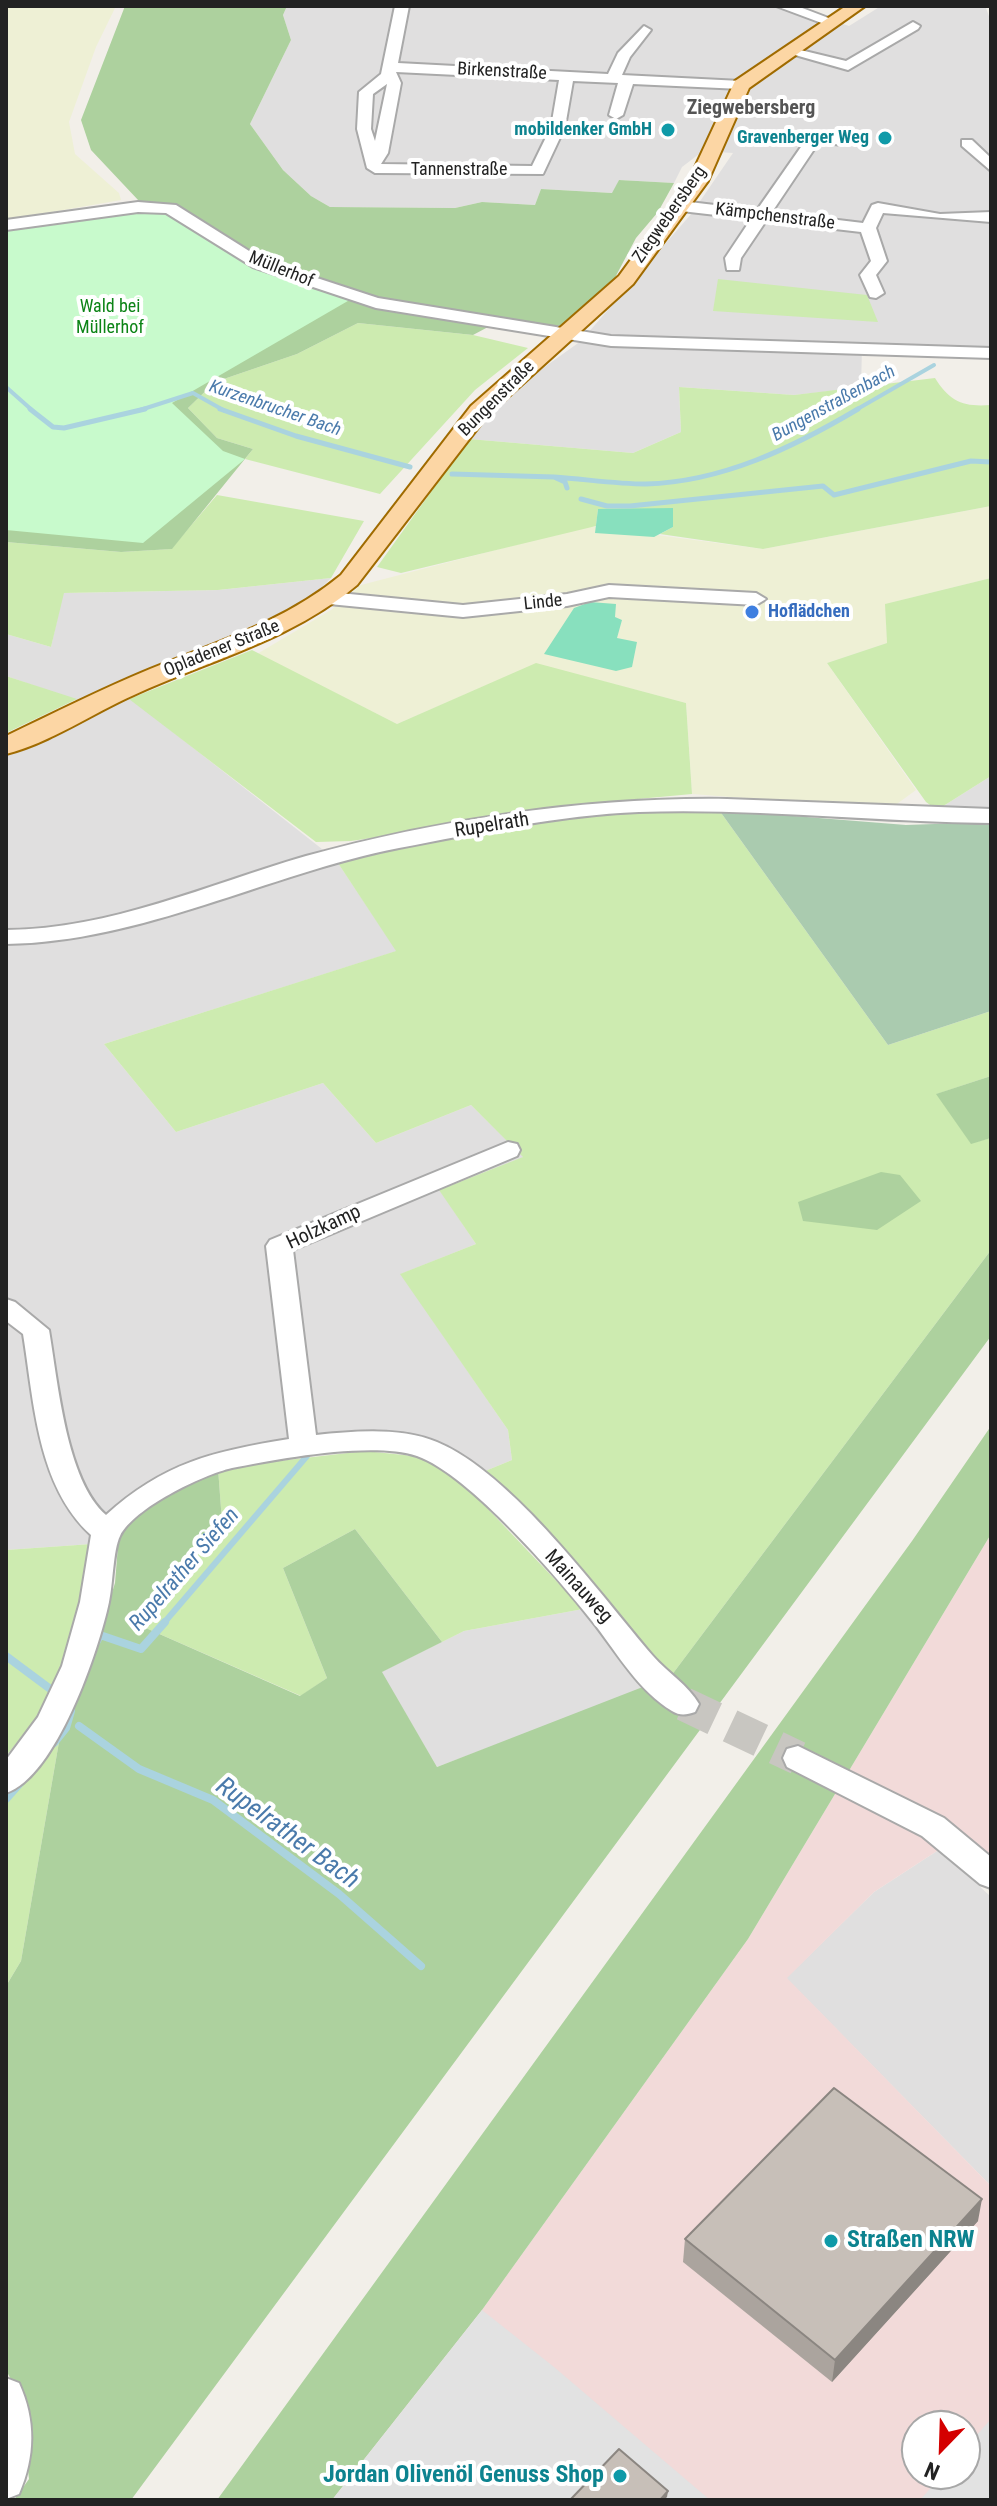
<!DOCTYPE html>
<meta charset="utf-8">
<style>
body{margin:0}
#map{position:relative;width:997px;height:2506px;overflow:hidden;background:#f2efe9;font-family:"Roboto Condensed",sans-serif}
canvas{display:block}
.frame{position:absolute;inset:0;border:8px solid #222;pointer-events:none}
.north{position:absolute;left:901px;top:2410px;width:80px;height:80px;box-sizing:border-box;background:#fff;border:2px solid #a7a7a7;border-radius:50%;rotate:203deg;font-size:22px;font-weight:700;line-height:32px;text-align:center;color:#222}
.north::after{content:'';display:block;margin:auto;width:28px;height:36px;background:#d40000;clip-path:polygon(50% 0,100% 100%,50% 72%,0 100%)}
</style>
<div id="map">
<canvas width="997" height="2506"></canvas>
<div class="frame"></div>
<div class="north">N</div>
</div>
<script>
const g = document.querySelector('canvas').getContext('2d');
g.lineJoin = 'round';
function fillPath(path, color) { g.fillStyle = color; g.fill(path, 'evenodd'); }
function trace(path, color, width, dash) { g.strokeStyle = color; g.lineWidth = width; g.lineCap = dash ? 'butt' : 'round'; g.setLineDash(dash || []); g.stroke(path); }
function drawText(font, color, halo, rows, align = 'center') {
  g.font = font + ' "Roboto Condensed",sans-serif'; g.lineWidth = 8; g.setLineDash([]); g.textBaseline = 'middle'; g.strokeStyle = halo; g.fillStyle = color; for (const [text, x, y, turn = 0] of rows) {
    g.save(); g.translate(x, y); g.rotate((+turn || 0) * Math.PI / 180); g.textAlign = isNaN(turn) ? turn : align; if (halo) g.strokeText(text, 0, 0); g.fillText(text, 0, 0); g.restore();
  }
}
const residential = new Path2D(`
 M287,6H788L849,26L881,6L986,8L991,22V351L862,347L861,388L794,395L679,387L681,432L633,453L469,439L511,391L581,341L692,213L733,153L703,151L682,167L674,183L619,180L613,193L541,189L535,205L482,202L455,208L330,207L311,196L283,170L250,124L291,40L283,15Z
 M331,578L303,607L112,684L336,860L397,951L104,1044L176,1132L323,1083L376,1143L471,1105L524,1157L440,1190L476,1244L401,1274L508,1430L512,1460L478,1474L442,1448L302,1442L185,1464L140,1494L92,1544L6,1550V746L99,708L6,676V634L51,647L63,593L218,590Z
 M991,776V809L937,810Z
 M583,1609L643,1689L437,1767L381,1672L464,1631Z
 M940,1849L991,1897V2186L786,1978L874,1892Z`);
const commercial = new Path2D(`
 M991,1534V1864L940,1849L874,1892L787,1978L991,2186V2500H332L482,2310L748,1939ZM917,2426H965V2474H917Z`);
const farmland = new Path2D(`
 M6,6H116L96,47L69,122L75,154L119,193L121,200L6,220Z
 M991,506V578L886,604L887,643L827,663L916,790L890,809L692,794L686,703L536,664L397,724L257,654L331,610L361,585L588,526L763,549Z`);
const grass = new Path2D(`
 M718,279L867,295L878,322L713,311Z
 M358,323L473,335L528,348L475,390L380,494L245,459L253,449L217,438L188,408L215,382L297,354Z
 M935,378C950,402 963,407 991,405V506L763,549L660,534L673,527L598,509L596,526L401,573L377,567L469,439L633,453L681,432L679,387L794,395Z
 M217,495L364,521L331,578L218,590L64,593L51,647L6,634V542L121,552L171,549Z
 M991,578V776L937,810L926,802L827,663L887,643L885,604Z
 M252,650L397,724L536,663L686,703L692,794L638,799L351,841L316,842L129,699Z
 M6,676L77,699L6,733Z
 M645,808L719,810L888,1045L991,1011V1076L937,1094L971,1143L991,1138V1250L671,1676L551,1540L478,1474L512,1460L508,1430L400,1274L476,1244L439,1190L523,1157L471,1105L376,1143L323,1083L176,1132L104,1044L396,951L336,860L460,835Z
 M365,1451L423,1457L470,1490L583,1609L464,1631L442,1642L355,1529L283,1568L327,1678L301,1696L139,1625L222,1522L218,1468Z
 M92,1544L70,1668L52,1699L6,1756V1550Z
 M59,1742L21,1961L6,1986V1799Z`);
const forest = new Path2D(`
 M125,6H287L283,15L291,40L250,124L283,170L311,196L330,207L455,208L482,202L535,205L541,189L612,193L619,180L674,183L658,212L636,238L610,287L555,330L488,327L473,335L358,323L297,354L215,382L188,408L217,438L253,449L172,549L121,552L6,542V229L132,211L139,201L91,150L81,120Z
 M991,1076V1138L971,1144L936,1094Z
 M881,1172L900,1175L921,1201L877,1230L803,1221L798,1202Z
 M991,1250V1336L131,2500H14L29,2479L19,2395L6,2370V1986L21,1961L59,1742L92,1656L115,1583L119,1533L172,1486L218,1468L222,1522L139,1625L300,1696L327,1678L283,1568L355,1529L442,1642L382,1672L437,1767L671,1676Z
 M991,1426V1534L748,1939L482,2310L332,2500H217L912,1541Z`);
const cemetery = new Path2D(`
 M719,810L906,825L991,822V1011L888,1045Z`);
const park = new Path2D(`
 M134,209L168,212L286,279L353,298L172,403L223,451L245,459L143,543L6,530V226Z`);
const pitch = new Path2D(`
 M673,508V527L654,537L595,533L598,509Z
 M590,602L616,604L615,617L622,620L617,638L637,642L632,667L616,671L544,654L574,608Z`);
const parking = new Path2D(`
 M482,2310L554,2367L710,2500H332Z
 M991,2419V2500H920L943,2474H965V2448Z`);
const streamFar3 = new Path2D(`
 M6,387L33,411
 M137,411L193,393L225,411
 M854,411L934,365`);
const streamFar2 = new Path2D(`
 M30,409L53,427L64,428L145,409
 M220,409L296,436L410,467
 M452,474L554,477L565,482L567,488
 M554,477C585,479 615,484 646,484C722,482 794,447 858,409
 M581,499L607,506H630L823,486L834,495L971,461L991,462`);
const streamFar1 = new Path2D(`
 M163,1624L307,1456`);
const stream = new Path2D(`
 M97,1641L100,1635L141,1649L165,1622
 M6,1656L57,1694
 M79,1726L139,1769L213,1800L339,1894L421,1966
 M54,1743L66,1728L71,1711
 M6,1799L21,1782`);
const minorTunnel = new Path2D(`
 M684,1704L798,1758`);
const minor = new Path2D(`
 M395,6H409L398,63L608,74L618,53L644,26L651,30L630,57L622,75L741,81L748,85L741,89L633,84L623,115L616,119L609,115L618,83L573,81L565,127L543,174L375,173L367,168L357,129L359,92L381,74ZM396,72L559,80L551,127L532,166L381,164L388,153L401,83ZM387,84L375,141L371,129L373,94Z
 M776,6H797L839,22L827,25Z
 M913,22L920,26L918,29L848,70L781,51L788,47L846,61Z
 M815,132L842,135L850,140L842,145L819,142L772,212L863,223L872,205L878,203L940,214L991,212V222L883,213L876,228L887,261L876,275L884,293L876,298L870,297L860,275L871,261L861,232L766,221L741,258L739,270H727L725,258L751,219L681,211L673,206L681,201L757,210L810,134Z
 M962,140H972L991,158V171L962,146Z
 M138,202L176,205L265,261L378,298L611,336L991,348V358L611,346L376,308L253,267L166,213L138,212L6,230V220Z
 M609,585L756,593L766,599L756,605L609,597L567,606L463,617L329,604L319,598L329,592L463,605L567,594Z
 M727,799L991,809V823C874,822 757,808 639,812C559,815 479,833 399,848C267,874 143,942 6,944V930C112,929 206,885 306,856C440,819 589,797 727,799Z
 M508,1142L517,1144L520,1150L517,1156L293,1250L316,1435C355,1431 401,1427 437,1442C512,1473 600,1594 653,1656C667,1672 689,1686 699,1704L695,1712C686,1715 680,1716 672,1711C640,1692 618,1655 596,1626C561,1581 469,1474 417,1456C372,1441 278,1459 232,1468C202,1475 134,1508 120,1536C113,1550 113,1585 109,1602C99,1650 56,1777 6,1793V1760L38,1717L62,1666L80,1602L91,1535C37,1486 34,1401 23,1334L6,1321V1299L15,1302L49,1330C58,1382 66,1480 106,1515C163,1463 214,1451 289,1439L266,1246L270,1240Z
 M798,1746L944,1818L991,1857V1888L980,1884L922,1836L787,1767L783,1758L787,1749Z
 M6,2378L19,2383C36,2420 35,2457 19,2494L6,2499Z`);
const major = new Path2D(`
 M846,6H865L749,88L708,181L633,284L487,416L357,585C292,640 210,660 134,695C93,713 50,743 6,754V736C54,713 101,689 150,669C217,642 284,622 341,575L471,406L619,276L689,180L735,81Z`);
const wall = new Path2D(`
 M978,2221L832,2382L683,2262L685,2239Z`);
const shadedWall = new Path2D(`
 M982,2199L978,2221L832,2382L835,2360Z
 M668,2491L667,2497L664,2500H660Z`);
const building = new Path2D(`
 M834,2088L982,2199L835,2360L685,2239Z
 M619,2449L668,2491L660,2500H570Z`);
const markers = [
 [668,130,8,"#0f9aa8"],
 [885,138,8,"#0f9aa8"],
 [752,612,8,"#3f7fe0"],
 [831,2241,8,"#0f9aa8"],
 [620,2476,8,"#0f9aa8"]
];
const farStreetnames = [
 ["Birkenstraße",502,72,3],
 ["Tannenstraße",459,170],
 ["Ziegwebersberg",670,215,-55],
 ["Kämpchenstraße",775,217,7],
 ["Müllerhof",281,270,22],
 ["Bungenstraße",497,399,-45],
 ["Linde",543,603,-6],
 ["Opladener Straße",222,649,-22]
];
const farCulturenames = [
 ["mobildenker GmbH",652,130],
 ["Gravenberger Weg",869,138]
];
const farParknames = [
 ["Wald bei",110,307],
 ["Müllerhof",110,328]
];
const farWaternames = [
 ["Bungenstraßenbach",834,404,-29],
 ["Kurzenbrucher Bach",275,409,19]
];
const farShopnames = [
 ["Hoflädchen",768,612]
];
const farQuarternames = [
 ["Ziegwebersberg",751,109]
];
const streetNames = [
 ["Rupelrath",492,826,-9],
 ["Holzkamp",324,1228,-25],
 ["Mainauweg",578,1587,48]
];
const waterNames = [
 ["Rupelrather Siefen",185,1570,-49]
];
const nearCulturenames = [
 ["Straßen NRW",847,2241],
 ["Jordan Olivenöl Genuss Shop",604,2476,"right"]
];
const nearWaternames = [
 ["Rupelrather Bach",287,1834,36]
];
fillPath(residential, '#e0dfdf');
fillPath(commercial, '#f2dad9');
fillPath(farmland, '#eef0d5');
fillPath(grass, '#cdebb0');
fillPath(forest, '#add19e');
fillPath(cemetery, '#aacbaf');
fillPath(park, '#c8facc');
fillPath(pitch, '#88e0be');
fillPath(parking, '#e2e2e2');
trace(streamFar3, '#aad3df', 4);
trace(streamFar2, '#aad3df', 5);
trace(streamFar1, '#aad3df', 6);
trace(stream, '#aad3df', 8);
trace(minorTunnel, '#c8c6c1', 34, [34, 17]);
trace(minor, '#a9a9a9', 4);
trace(major, '#a06b00', 4);
fillPath(minor, '#fff');
fillPath(major, '#fcd6a4');
fillPath(wall, '#aba49e');
fillPath(shadedWall, '#8b8681');
fillPath(building, '#c7bfb8');
trace(building, '#8b8681', 2);
for (const [x, y, r, color] of markers) { const dot = new Path2D(); dot.arc(x, y, r, 0, 2 * Math.PI); g.fillStyle = color; g.fill(dot); trace(dot, '#fff', 3); }
drawText('18px', '#222', '#fff', farStreetnames);
drawText('bold 18px', '#0d838f', '#fff', farCulturenames, 'right');
drawText('18px', '#0c8416', '#fff', farParknames);
drawText('italic 18px', '#4a7aab', '#fff', farWaternames);
drawText('bold 18px', '#366cbe', '#fff', farShopnames, 'left');
drawText('bold 20px', '#555', '#fff', farQuarternames);
drawText('20px', '#222', '#fff', streetNames);
drawText('italic 22px', '#4a7aab', '#fff', waterNames);
drawText('bold 24px', '#0d838f', '#fff', nearCulturenames, 'left');
drawText('italic 26px', '#4a7aab', '#fff', nearWaternames);
</script>
